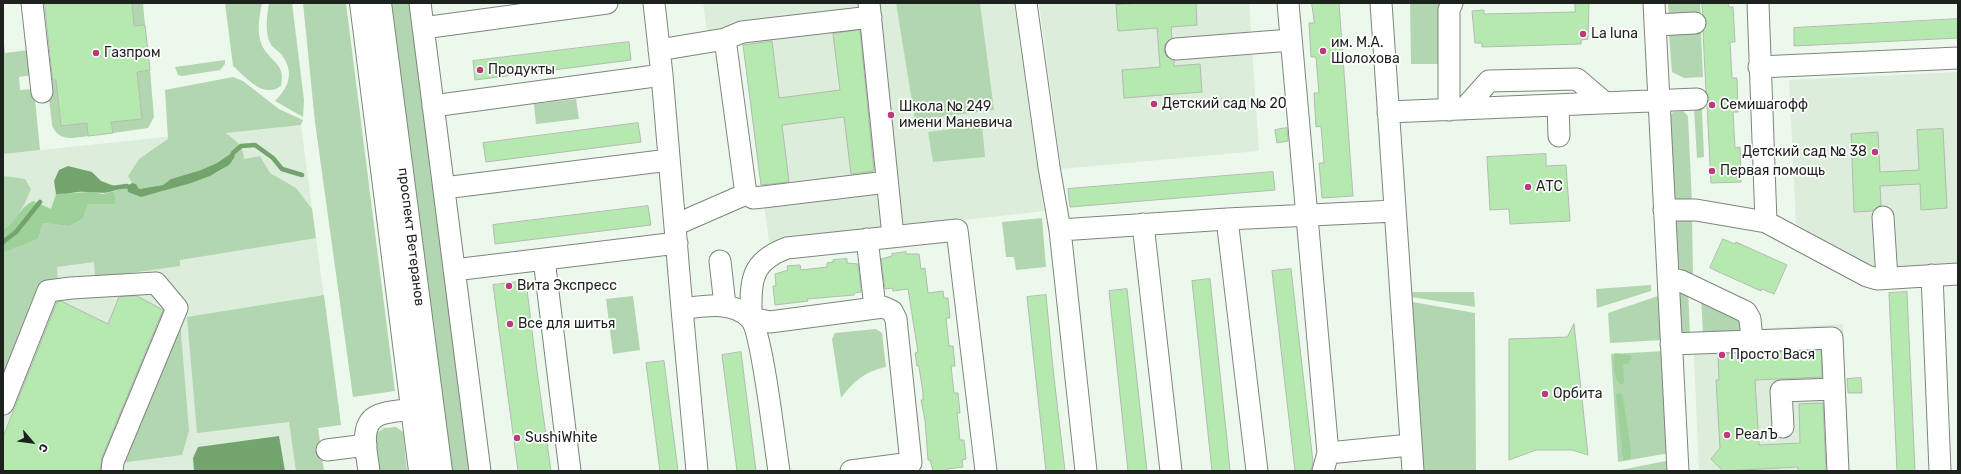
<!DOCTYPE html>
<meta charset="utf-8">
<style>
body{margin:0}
#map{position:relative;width:1961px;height:474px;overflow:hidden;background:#edf8ec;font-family:Rubik,sans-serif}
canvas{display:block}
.frame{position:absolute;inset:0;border:4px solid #1e221e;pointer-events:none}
.north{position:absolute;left:12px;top:422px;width:40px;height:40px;-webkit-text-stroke:3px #fff;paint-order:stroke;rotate:118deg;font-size:11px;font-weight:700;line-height:16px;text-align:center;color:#1e221e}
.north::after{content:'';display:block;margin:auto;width:14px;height:18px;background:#1e221e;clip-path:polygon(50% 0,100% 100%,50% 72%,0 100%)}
</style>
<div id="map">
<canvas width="1961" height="474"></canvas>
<div class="frame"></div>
<div class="north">С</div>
</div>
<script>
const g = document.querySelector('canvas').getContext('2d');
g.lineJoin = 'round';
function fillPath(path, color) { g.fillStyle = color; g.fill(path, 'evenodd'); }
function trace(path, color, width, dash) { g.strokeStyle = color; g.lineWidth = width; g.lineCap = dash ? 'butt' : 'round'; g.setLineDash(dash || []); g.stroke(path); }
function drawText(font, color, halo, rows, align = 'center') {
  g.font = font + ' Rubik,sans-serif'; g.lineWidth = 3.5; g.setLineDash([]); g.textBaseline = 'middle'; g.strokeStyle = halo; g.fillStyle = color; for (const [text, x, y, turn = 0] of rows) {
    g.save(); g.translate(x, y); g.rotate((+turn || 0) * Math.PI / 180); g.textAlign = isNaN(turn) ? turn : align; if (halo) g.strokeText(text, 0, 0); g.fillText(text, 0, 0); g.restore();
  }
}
const built = new Path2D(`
 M703,3H1014L1044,211L769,242L741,28L707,32Z
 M1039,3H1249L1259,151L1061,169Z
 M1958,72V266L1874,270L1796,224L1789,80Z
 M301,125L341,425L318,428L324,471H3V154L251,128Z
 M1843,324L1850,471H1699L1693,332Z`);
const green = new Path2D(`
 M132,3H143L145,25L134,26Z
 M225,3H262C259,18 255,38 266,52C276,65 285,66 281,86C263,99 247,78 233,66Z
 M269,3H292L304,100L303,117L275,101C289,87 295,72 281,54C279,51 274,49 272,46C264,35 267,15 269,3Z
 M303,3H346L395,391L353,397L315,122Z
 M388,3H412L472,471H449Z
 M896,3H980L994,110L915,120Z
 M1410,3H1443L1444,64H1411Z
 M1668,3H1700L1701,18L1669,20Z
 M1701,32L1703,77L1684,78L1672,72L1669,35Z
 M3,33L5,53L29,50L32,75L19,77L20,90L34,89L40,150L3,154Z
 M225,60V64L220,70L182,76L178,75L175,67Z
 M150,70L154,117L148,128L113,133L111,122L142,119L137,72Z
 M233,77L243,81L279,109L303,120L301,125L225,133C236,140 244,146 244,159L260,156L270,173L296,188L312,209L316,238L180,260V266L95,278L94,262L57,267L58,282L3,392V253L38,239L43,223L69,226L83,219L88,204H116L114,191L118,189L117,187L127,186L128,192C135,193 143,195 149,194C159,193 167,189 176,186C194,181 234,173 235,151L217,163L201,170L171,179L163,185L139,189L136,184L132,183L128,176L139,159L168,139L165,90Z
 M56,80L61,126L87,123L88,136C73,138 58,142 52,125L47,81Z
 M576,99L579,119L536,124L534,104Z
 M1694,110H1702L1704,157L1697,158Z
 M1683,111L1688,116L1692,203L1675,200L1673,197L1670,116L1673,112Z
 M982,125L985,157L933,162L928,132Z
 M3,176L25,179L31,189C25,204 17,221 3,230Z
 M1692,214L1693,275L1679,268L1677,266L1674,221Z
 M1042,218L1046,267L1016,270L1014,257H1006L1002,222Z
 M1651,285V291L1597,308L1596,289Z
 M1679,289H1688L1690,335L1679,336Z
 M1411,292H1474L1475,307L1411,297Z
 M324,295L341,425L318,428L324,471H296L289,422L197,433L187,317Z
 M1661,295L1663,340L1610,343L1608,313Z
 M1701,295L1742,314L1747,333L1703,335Z
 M633,296L640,350L613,354L606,299Z
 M1407,301L1475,313L1476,471H1420Z
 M180,320L189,431L182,455L119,463Z
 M876,329L882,333L886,367C864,372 854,381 841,398L832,339L835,333Z
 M1665,351L1670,453L1618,462L1611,354Z
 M396,427L403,432L407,471H376L374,435L384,428Z
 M1671,460L1672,471H1620V470Z`);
const forest = new Path2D(`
 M114,191L116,204H88L83,219L69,226L43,223L38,239L3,253V230C16,222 19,208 33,201L51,209L56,194L90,192L103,194Z
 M1615,353L1629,355L1632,357L1628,364H1623L1624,382L1622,385C1614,380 1612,362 1615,353Z
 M1619,393L1623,396L1631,453L1630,459L1623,460L1616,395Z`);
const water = new Path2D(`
 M236,150L234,158L229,165L210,176L191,183L141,197L128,192L127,186L132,183L136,184L139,189L163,185L171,179L201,170L217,163Z
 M68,166L92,172L101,181L117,187L118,189C104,196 92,191 78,192C70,193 64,194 56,194L54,181L59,170Z
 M279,436L285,471H194L193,458L198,447Z`);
const stream = new Path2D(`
 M233,153L241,146L255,145L273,158L282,169L302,175
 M112,188L127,186L131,189
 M3,242L16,232L40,202`);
const building = new Path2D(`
 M45,3H132L134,26L145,25L150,70L137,72L142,119L111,122L113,133L88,136L87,123L61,126L56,80H53Z
 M1143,3H1196L1197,25L1171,27L1172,38L1165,44L1164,50L1166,56L1174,60V66L1200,64L1202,92L1124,98L1122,70L1160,67L1157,28L1118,31L1116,5Z
 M1312,3H1339L1353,196L1322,198L1319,163H1324L1321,126L1316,127L1314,93H1319L1316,57H1311L1309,23H1314Z
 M1575,3H1589L1588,39L1581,40V44L1482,47V43H1475L1472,11L1484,10V14L1575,12Z
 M1702,3H1728L1729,7H1733L1735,42H1730L1732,78H1737L1738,112H1733L1735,148L1740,147L1741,182L1711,183L1707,105L1709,98L1706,92L1703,31L1707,23L1703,14Z
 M1958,19V38L1794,46V28Z
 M860,30L874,171L851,174L844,117L782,125L789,182L761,185L743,45L772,41L779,98L840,90L833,34Z
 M629,42L631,60L475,80L473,61Z
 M638,123L641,142L486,162L483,143Z
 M1287,128L1288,141L1277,143L1275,130Z
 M1943,129L1947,208L1921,210L1920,184L1880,186L1881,205L1872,211L1854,212L1851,134L1878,132L1880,172L1919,170L1917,130Z
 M1546,154V166L1566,165L1570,221L1510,224L1509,209L1490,210L1487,157Z
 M1273,172L1275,190L1070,207L1068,189Z
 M648,206L651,225L495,244L493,225Z
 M1723,239L1735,244L1736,242L1787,265L1774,294L1762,289L1761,291L1710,268Z
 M906,252V254H919L921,269L925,268L928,293L943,291L944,298H948L950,318H946L949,346H953L955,366H951L954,393H958L960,413H957L960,440H964L966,459L962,460L963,467L947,469V471H933L930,460H928L925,420L921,400H923V393L919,366H917L915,353L918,352L908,289L893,291L892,288L885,289L881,259L892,256V254Z
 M847,259V263L858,264L861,292L854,293V295L807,299L808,301L775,305L773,286H776L775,274L788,270L787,266L800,265L801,270L827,267V263L833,262V260Z
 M1291,269L1313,462L1311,471H1295L1272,271Z
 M1210,279L1227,440L1230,471H1212L1192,281Z
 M526,281L537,371L551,471H518L493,285Z
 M1127,289L1132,335L1147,471H1128L1109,291Z
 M1907,292L1915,471H1897L1889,293Z
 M1046,295L1053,369L1065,471H1046L1027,297Z
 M137,296L163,310L102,457L100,471H3V437L57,302L61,301L108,324L119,297Z
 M1574,324L1588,455L1572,450H1536L1509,460V339L1567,337Z
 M1821,350L1822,377L1755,380L1759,445L1800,443L1799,404L1823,403L1826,471H1798V467L1723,471L1711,459L1720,448L1716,380H1719L1718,355Z
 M741,352L750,424L756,471H737L722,355Z
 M664,361L670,409L678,471H660L646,363Z
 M1861,378L1862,393H1848L1847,379Z`);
const minor = new Path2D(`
 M32,3L42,92
 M420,3L480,471
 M654,3L662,75L682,309C704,306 732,300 750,318C762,330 775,447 779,471
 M869,3L893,236
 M1026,3L1049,167L1060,230L1086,471
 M1288,3L1328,453
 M1381,3L1413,471
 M1654,3L1678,471
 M1655,25L1695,23
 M423,28L607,3
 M725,39L746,194
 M1176,49L1291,40
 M659,50L725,39L742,32L871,17
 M1759,67L1958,58
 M1558,105L1559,136
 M433,106L662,75
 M1464,109L1489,81L1577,79L1605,103
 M1449,110V10L1452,3
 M1388,112L1697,99
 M444,188L669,160
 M1664,210H1696L1766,222L1758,3
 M1883,217L1887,278
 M1227,219L1257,471
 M1766,222L1867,276L1877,279L1958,274
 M1143,224L1171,471
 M675,225L746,194L753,198L763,197L887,182
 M1060,230L1227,219L1395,211
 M867,239L875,307
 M544,259L570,471
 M720,261L725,305
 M454,270L677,243
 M1932,275L1940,471
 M1668,278L1681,281L1746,312L1750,319L1752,340
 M682,309L697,471
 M1671,344L1832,338L1838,471
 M3,404L48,291L71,288L156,283L177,308L113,462L112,471
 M1783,427L1781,391L1834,389
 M327,450L366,445
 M369,471C367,454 358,423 379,415C388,411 402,411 412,409
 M851,471L911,463L896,319L892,311L883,307L770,322L751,318C751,282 749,262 787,248L957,230L986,471
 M1323,471L1328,453L1410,445`);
const major = new Path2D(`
 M361,3L420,471
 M380,3L441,471`);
const markers = [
 [1583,34,4,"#bd397e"],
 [1323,51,4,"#bd397e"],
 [96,53,4,"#bd397e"],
 [480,70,4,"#bd397e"],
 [1154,104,4,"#bd397e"],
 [1712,105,4,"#bd397e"],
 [891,115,4,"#bd397e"],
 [1875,152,4,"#bd397e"],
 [1712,171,4,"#bd397e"],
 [1528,187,4,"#bd397e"],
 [509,286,4,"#bd397e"],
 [510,324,4,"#bd397e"],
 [1722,355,4,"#bd397e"],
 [1545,394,4,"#bd397e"],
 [1727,435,4,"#bd397e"],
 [517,438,4,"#bd397e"]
];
const poiNames = [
 ["La luna",1591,34],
 ["им. М.А.",1331,43],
 ["Шолохова",1331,59],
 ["Газпром",104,53],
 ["Продукты",488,70],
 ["Детский сад № 20",1162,104],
 ["Семишагофф",1720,105],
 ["Школа № 249",899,107],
 ["имени Маневича",899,123],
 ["Детский сад № 38",1867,152,"right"],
 ["Первая помощь",1720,171],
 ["АТС",1536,187],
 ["Вита Экспресс",517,286],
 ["Все для шитья",518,324],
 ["Просто Вася",1730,355],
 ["Орбита",1553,394],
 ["РеалЪ",1735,435],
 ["SushiWhite",525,438]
];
const streetNames = [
 ["проспект Ветеранов",411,237,83]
];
fillPath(built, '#ddeddb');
fillPath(green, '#b2d6af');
fillPath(forest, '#9ed199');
fillPath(water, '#73a46e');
trace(stream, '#73a46e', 4.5);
fillPath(building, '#b5e9b0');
trace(building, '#b1bcb0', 1);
trace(minor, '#7d867c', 23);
trace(major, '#7d867c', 24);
trace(minor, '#fff', 21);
trace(major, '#fff', 22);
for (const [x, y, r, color] of markers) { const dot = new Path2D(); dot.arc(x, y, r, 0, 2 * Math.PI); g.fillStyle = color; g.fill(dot); trace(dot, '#fff', 1.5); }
drawText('14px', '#1e221e', '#fff', poiNames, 'left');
drawText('14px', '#1e221e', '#fff', streetNames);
</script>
